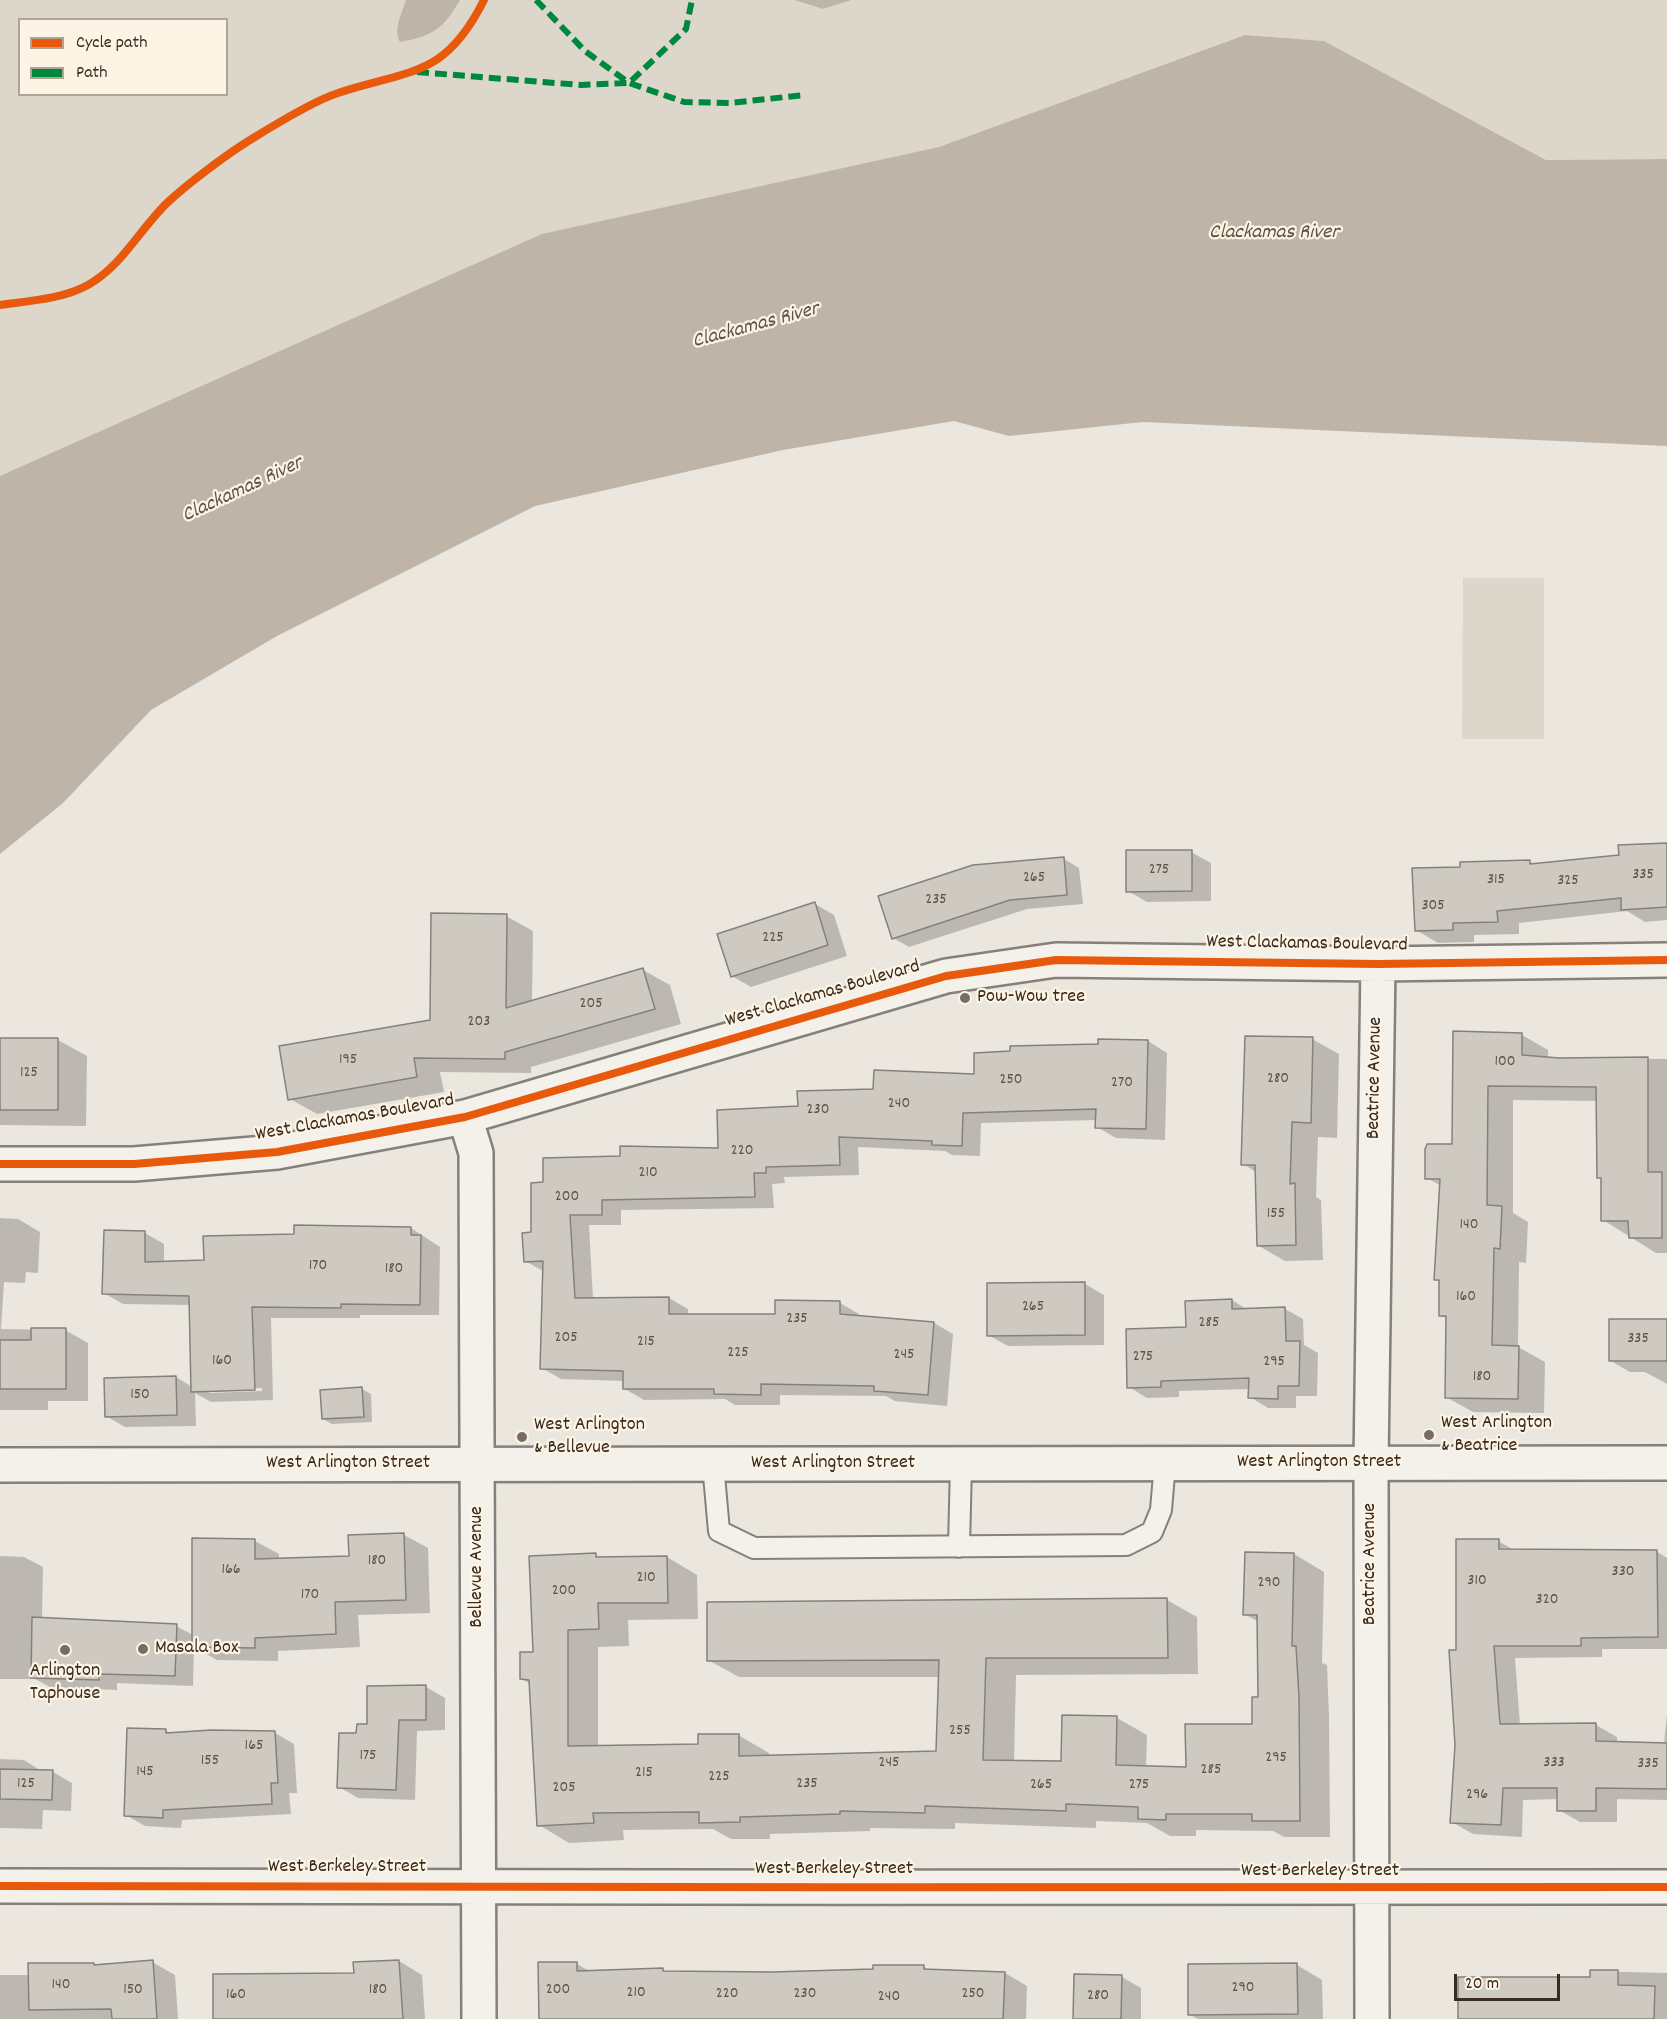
<!DOCTYPE html>
<style>
body{margin:0}
#map{position:relative;width:1667px;height:2019px;overflow:hidden;background:#ebe7de;font-family:Dekko,sans-serif}
canvas{display:block}
.legend{position:absolute;left:18px;top:18px;width:210px;height:78px;box-sizing:border-box;background:#fcf5e5;border:2px solid #afa495;margin:0;padding:8px 10px;list-style:none;font-size:18px;color:#3b2a1e}
.legend li{display:flex;align-items:center;gap:12px;height:30px}
.legend b{width:30px;border:2px solid #afa495}
.scale{position:absolute;left:1454px;top:1974px;width:106px;height:27px;box-sizing:border-box;border:3px solid #3b2a1e;border-top:0;padding-left:8px;font-size:18px;line-height:21px;white-space:nowrap;color:#3b2a1e;-webkit-text-stroke:4px #fcf5e5;paint-order:stroke}
</style>
<div id="map">
<canvas width="1667" height="2019"></canvas>
<ul class="legend">
<li><b style="height:8px;background:#e8590c"></b>Cycle path</li>
<li><b style="height:8px;background:#00873e"></b>Path</li>
</ul>
<div class="scale">20 m</div>
</div>
<script>
const g = document.querySelector('canvas').getContext('2d');
g.lineJoin = 'round';
function fillPath(path, color) { g.fillStyle = color; g.fill(path, 'evenodd'); }
function trace(path, color, width, dash) { g.strokeStyle = color; g.lineWidth = width; g.lineCap = dash ? 'butt' : 'round'; g.setLineDash(dash || []); g.stroke(path); }
function drawText(font, color, halo, rows, align = 'center') {
  g.font = font + ' Dekko,sans-serif'; g.lineWidth = 4.5; g.setLineDash([]); g.textBaseline = 'middle'; g.strokeStyle = halo; g.fillStyle = color; for (const [text, x, y, turn = 0] of rows) {
    g.save(); g.translate(x, y); g.rotate((+turn || 0) * Math.PI / 180); g.textAlign = isNaN(turn) ? turn : align; if (halo) g.strokeText(text, 0, 0); g.fillText(text, 0, 0); g.restore();
  }
}
const green = new Path2D(`
 M0,0H794L823,9L852,0H1667V159L1546,160L1324,41L1245,35L939,147L0,476ZM20,20H226V94H20Z
 M1463,578H1544V739H1462Z`);
const water = new Path2D(`
 M406,0H460C443,29 433,36 400,42C393,29 402,13 406,0Z
 M794,0H852L823,9Z
 M1245,35L1324,41L1546,160L1667,159V446L1143,422L1009,436L954,421L783,450L535,506L277,636L151,710L63,803L0,854V476L542,234L939,147Z`);
const shadow = new Path2D(`
 M1667,844V920L1645,922L1627,911L1519,923V934L1474,935V942L1438,943L1416,930L1462,869L1530,862L1536,865L1620,856Z
 M1191,852L1211,863V901L1147,902L1128,891Z
 M1064,859L1079,868L1083,904L1027,909L909,947L893,938Z
 M815,904L834,915L847,956L751,987L732,976Z
 M506,916L533,931L532,1001L643,970L670,985L681,1024L531,1067V1073L440,1072L444,1092L317,1114L290,1099L431,1021Z
 M1455,1032L1522,1035L1548,1050V1058L1667,1059V1253H1656L1603,1220L1602,1179L1598,1177L1597,1101L1513,1100V1213L1528,1222L1526,1263L1519,1262L1518,1347L1545,1362L1544,1413L1473,1412L1446,1397L1447,1319L1440,1315L1441,1282L1436,1280L1441,1186L1427,1178L1454,1145Z
 M1312,1039L1339,1054L1337,1138L1318,1137L1316,1197L1321,1200L1323,1260L1285,1261L1259,1246L1256,1172L1243,1164Z
 M0,1040H58L87,1056L86,1126L0,1125Z
 M1099,1040L1148,1041L1167,1053L1165,1140L1116,1138L1097,1127V1120L981,1123L980,1156L952,1155L945,1151L858,1147L859,1175L784,1177L785,1183L772,1184L774,1208L621,1210V1225H589L593,1299L669,1298L688,1309V1315H777L840,1303L859,1314V1317L934,1323L953,1334L947,1406L895,1401L886,1396L780,1395V1405H735L725,1399L644,1400L625,1389V1381L561,1379L542,1368L545,1272L525,1261L545,1183L622,1158L720,1149L799,1108L875,1090L976,1076L1099,1046Z
 M0,1218L18,1219L40,1232L38,1273L26,1272L25,1283L4,1282L1,1329L65,1330L88,1343V1401H48V1410H0Z
 M411,1228L440,1247L439,1315H360V1318H271L273,1400L211,1402L195,1393L196,1426L125,1427L106,1416L176,1377L192,1387L190,1305L123,1304L104,1293L106,1231L145,1233L164,1244V1263L205,1262L295,1236ZM262,1388V1391L209,1393V1390Z
 M1085,1284L1104,1295V1345L1008,1346L988,1335Z
 M1232,1300L1248,1310L1285,1309L1303,1319L1304,1345L1318,1353L1317,1396H1296V1408H1268L1250,1397V1389L1179,1391V1397L1147,1398L1129,1387L1187,1329Z
 M1667,1321V1384L1645,1372H1630L1611,1361Z
 M362,1389L371,1394L372,1422L332,1424L323,1419Z
 M404,1535L428,1548L430,1613L358,1615L360,1647L278,1651V1661L217,1660L194,1647L193,1686L117,1683V1690L50,1687L35,1679H0V1556L24,1557L43,1567L42,1620L176,1626L193,1635L255,1541L279,1554V1560L351,1557Z
 M1498,1541L1516,1551H1656L1667,1558V1649H1602V1657L1515,1658L1520,1725H1596L1617,1737V1743L1664,1744L1667,1714V1800L1617,1799V1822H1580L1559,1810V1799L1523,1800L1522,1837L1473,1834L1452,1822L1457,1652Z
 M1294,1554L1324,1572L1322,1663L1327,1665L1329,1716L1330,1837H1284L1273,1831L1196,1830V1836H1170L1147,1823L1096,1821V1828L955,1823V1829L870,1828V1831L770,1834V1839H731L713,1829L623,1830L624,1840L569,1843L539,1825L531,1684L521,1679L596,1555L601,1558L667,1557L697,1575L698,1619L628,1620L629,1646L598,1647V1747L700,1745L738,1735L769,1753V1757L938,1753L940,1677H739L708,1660L1167,1600L1197,1617L1198,1674L1016,1675L1014,1762H1063L1117,1718L1147,1735L1146,1768L1187,1769L1253,1726L1260,1699L1259,1622L1244,1614Z
 M426,1687L445,1698V1730L417,1731L415,1800L358,1798L339,1787L358,1735Z
 M165,1730L171,1734L275,1733L294,1744L297,1793H289L291,1814L182,1820L181,1828L145,1826L126,1815Z
 M0,1759L24,1760L43,1772H53L72,1783L71,1811L43,1810L42,1829L0,1828Z
 M399,1961L422,1975L425,2019H214L356,1974L355,1964Z
 M152,1962L175,1975L178,2019H0V1975H30L94,1964Z
 M577,1964L591,1972L662,1969L668,1973H772L924,1967L930,1970L1005,1973L1027,1986L1026,2019H541Z
 M1297,1965L1322,1980L1323,2019H1198L1190,2015Z
 M1591,1971L1667,1973V2019H1460L1591,1979Z
 M1122,1977L1141,1988V2019H1075Z`);
const building = new Path2D(`
 M1667,843V907L1621,910V898L1497,911L1498,922L1453,923V930L1415,931L1412,868L1460,867V862L1530,860V864L1619,855L1618,845Z
 M1126,850H1192V891L1126,892Z
 M1064,857L1067,895L1010,900L892,939L878,896L973,865Z
 M815,902L828,945L731,977L717,934Z
 M431,913L507,914L506,1008L643,968L655,1009L505,1052V1059L414,1058L417,1077L288,1100L279,1046L430,1020Z
 M1453,1031L1522,1033V1055L1559,1058L1648,1057V1172H1662V1238H1629L1628,1221H1601V1178H1597L1596,1087L1488,1086L1487,1205L1502,1206L1500,1249L1494,1248L1492,1345L1519,1346L1518,1399L1445,1398L1446,1316H1439V1280H1434L1440,1179H1425V1149L1427,1144H1452Z
 M1245,1036L1313,1037L1311,1123L1292,1122L1290,1184L1295,1183L1296,1245L1257,1246L1255,1165H1241Z
 M0,1038H58V1110H0Z
 M1098,1039L1148,1040L1146,1129L1095,1128L1096,1109L963,1113L962,1146L932,1145V1141L839,1137L840,1165L766,1167V1173H754L755,1197L602,1200V1215H570L575,1298L669,1297V1314H775V1300L840,1301V1314L934,1322L928,1395L874,1391V1386L761,1384V1395L714,1394V1389H623V1371L540,1369L543,1261L524,1262L522,1233L531,1232V1183L543,1182V1158L620,1156V1146L718,1148L717,1110L798,1106L797,1091L873,1089L874,1070L974,1074V1053L1010,1051V1046L1098,1044Z
 M294,1225L411,1227V1235H421L420,1305L341,1304V1308L252,1307L255,1390L191,1392L189,1296L102,1294L104,1230L145,1231V1262L204,1260L203,1236L294,1234Z
 M1085,1282V1335L987,1336V1283Z
 M1232,1299V1309L1285,1307L1286,1341H1300L1299,1386H1278V1399L1248,1398L1249,1378L1161,1381V1387L1127,1388L1126,1329L1186,1327L1185,1301Z
 M1609,1319H1667V1361H1609Z
 M31,1328H66V1389H0V1340H31Z
 M176,1376L177,1415L105,1417L104,1378Z
 M362,1387L364,1417L322,1419L320,1390Z
 M404,1533L406,1600L335,1602L336,1634L255,1638V1648L192,1647V1538L255,1539V1559L349,1556L348,1535Z
 M1456,1539H1499V1549L1657,1550L1658,1637L1581,1638V1646H1494L1500,1724L1596,1723V1741L1667,1743V1789L1596,1788V1811H1557V1788H1503L1501,1825L1450,1823L1455,1745L1449,1650H1456Z
 M1245,1552L1294,1553L1292,1646H1296L1299,1697L1300,1821H1252V1814H1166V1820L1138,1819V1807L1066,1804V1811L925,1806V1813L840,1811V1814L740,1817V1822L699,1823V1812L593,1813L594,1823L537,1826L529,1680L520,1679V1652H533L529,1556L596,1553V1557L667,1556L668,1603H598L599,1629L568,1630V1746L698,1744V1734H739V1756L936,1751L939,1660L707,1661V1602L1167,1598L1168,1658H986L983,1760L1061,1761L1062,1715L1117,1716L1116,1765L1186,1767L1185,1724H1252V1697H1258L1257,1615H1243Z
 M32,1617L177,1624L175,1676L99,1674V1680L31,1678Z
 M426,1685V1720H399L396,1790L337,1788L339,1733H356L357,1724H367V1686Z
 M127,1728L166,1729V1733L211,1730L275,1731L278,1783H271L272,1804L163,1810V1818L124,1816Z
 M0,1769L53,1770L52,1800L0,1799Z
 M153,1960L157,2019H112L111,2009L29,2010L28,1963H94V1965Z
 M399,1960L403,2019H213V1974L354,1973L353,1962Z
 M538,1962H577V1971L663,1968V1971L772,1972L873,1969V1965H924V1969L1005,1972L1003,2019H539Z
 M1297,1963L1298,2014L1188,2015V1964Z
 M1590,1970H1618V1985L1655,1986L1654,2019H1458V1977H1590Z
 M1074,1974L1122,1975L1121,2019H1073Z`);
const service = new Path2D(`
 M713,1464L719,1531L754,1548L1126,1545L1152,1532L1161,1510L1165,1463
 M959,1547L961,1464`);
const minor = new Path2D(`
 M465,1117L476,1153L479,2019
 M0,1164H134L277,1152L465,1117L946,976L1056,960L1378,964L1667,960
 M0,1886C556,1884 1111,1891 1667,1887
 M1372,2019L1371,1463L1378,964`);
const secondary = new Path2D(`
 M0,1465L1667,1463`);
const quiet = new Path2D(`
 M536,0L585,51L629,83L684,102L729,103L805,95
 M417,72L581,85L629,83L686,29L692,0`);
const cycleway = new Path2D(`
 M0,305C28,301 63,299 88,285C122,266 140,229 167,203C186,185 227,154 250,140C271,127 316,100 338,93C411,69 445,78 484,0
 M0,1164H134L277,1152L465,1117L946,976L1056,960L1378,964L1667,960
 M0,1886C556,1884 1111,1891 1667,1887`);
const markers = [
 [965,998,6,"#796c61"],
 [1429,1435,6,"#796c61"],
 [522,1437,6,"#796c61"],
 [143,1649,6,"#796c61"],
 [65,1650,6,"#796c61"]
];
const numberNames = [
 ["275",1159,871],
 ["335",1643,876],
 ["265",1034,879],
 ["315",1496,881],
 ["325",1568,882],
 ["235",936,901],
 ["305",1433,907],
 ["225",773,939],
 ["205",591,1005],
 ["203",479,1023],
 ["195",348,1061],
 ["100",1505,1063],
 ["125",29,1074],
 ["280",1278,1080],
 ["250",1011,1081],
 ["270",1122,1084],
 ["240",899,1105],
 ["230",818,1111],
 ["220",742,1152],
 ["210",648,1174],
 ["200",567,1198],
 ["155",1276,1215],
 ["140",1469,1226],
 ["170",318,1267],
 ["180",394,1270],
 ["160",1466,1298],
 ["265",1033,1308],
 ["235",797,1320],
 ["285",1209,1324],
 ["205",566,1339],
 ["335",1638,1340],
 ["215",646,1343],
 ["225",738,1354],
 ["245",904,1356],
 ["275",1143,1358],
 ["160",222,1362],
 ["295",1274,1363],
 ["180",1482,1378],
 ["150",140,1396],
 ["180",377,1562],
 ["166",231,1571],
 ["330",1623,1573],
 ["210",646,1579],
 ["310",1477,1582],
 ["290",1269,1584],
 ["200",564,1592],
 ["170",310,1596],
 ["320",1547,1601],
 ["255",960,1732],
 ["165",254,1747],
 ["175",368,1757],
 ["295",1276,1759],
 ["155",210,1762],
 ["245",889,1764],
 ["333",1554,1764],
 ["335",1648,1765],
 ["285",1211,1771],
 ["145",145,1773],
 ["215",644,1774],
 ["225",719,1778],
 ["125",26,1785],
 ["235",807,1785],
 ["265",1041,1786],
 ["275",1139,1786],
 ["205",564,1789],
 ["296",1477,1796],
 ["140",61,1986],
 ["290",1243,1989],
 ["150",133,1991],
 ["180",378,1991],
 ["200",558,1991],
 ["210",636,1994],
 ["220",727,1995],
 ["230",805,1995],
 ["250",973,1995],
 ["160",236,1996],
 ["280",1098,1997],
 ["240",889,1998]
];
const streetNames = [
 ["West Clackamas Boulevard",1307,945,1],
 ["West Clackamas Boulevard",823,995,-16],
 ["Beatrice Avenue",1376,1078,-89],
 ["West Clackamas Boulevard",355,1119,-10],
 ["West Arlington Street",1319,1463],
 ["West Arlington Street",348,1464],
 ["West Arlington Street",833,1464],
 ["Beatrice Avenue",1371,1564,-90],
 ["Bellevue Avenue",478,1567,-90],
 ["West Berkeley Street",347,1868],
 ["West Berkeley Street",834,1870],
 ["West Berkeley Street",1320,1872]
];
const poiNames = [
 ["Pow-Wow tree",977,998],
 ["West Arlington",1441,1424],
 ["& Beatrice",1441,1447],
 ["West Arlington",534,1426],
 ["& Bellevue",534,1449],
 ["Masala Box",155,1649],
 ["Arlington",65,1672,"center"],
 ["Taphouse",65,1695,"center"]
];
const waterNames = [
 ["Clackamas River",1274,234],
 ["Clackamas River",756,327,-15],
 ["Clackamas River",243,491,-25]
];
fillPath(green, '#ddd6ca');
fillPath(water, '#beb5a8');
fillPath(shadow, '#0003');
fillPath(building, '#cecac2');
trace(building, '#858079', 1.5);
trace(service, '#858079', 24);
trace(minor, '#858079', 38);
trace(secondary, '#858079', 38);
trace(service, '#f4f0ea', 20);
trace(minor, '#f4f0ea', 33);
trace(secondary, '#f4f0ea', 33);
trace(quiet, '#00873e', 6, [12, 6]);
trace(cycleway, '#e8590c', 8);
for (const [x, y, r, color] of markers) { const dot = new Path2D(); dot.arc(x, y, r, 0, 2 * Math.PI); g.fillStyle = color; g.fill(dot); trace(dot, '#fcf5e5', 2); }
drawText('16px', '#605247', null, numberNames);
drawText('20px', '#3b2a1e', '#fcf5e5', streetNames);
drawText('20px', '#3b2a1e', '#fcf5e5', poiNames, 'left');
drawText('italic 21px', '#625346', '#fcf5e5', waterNames);
</script>
